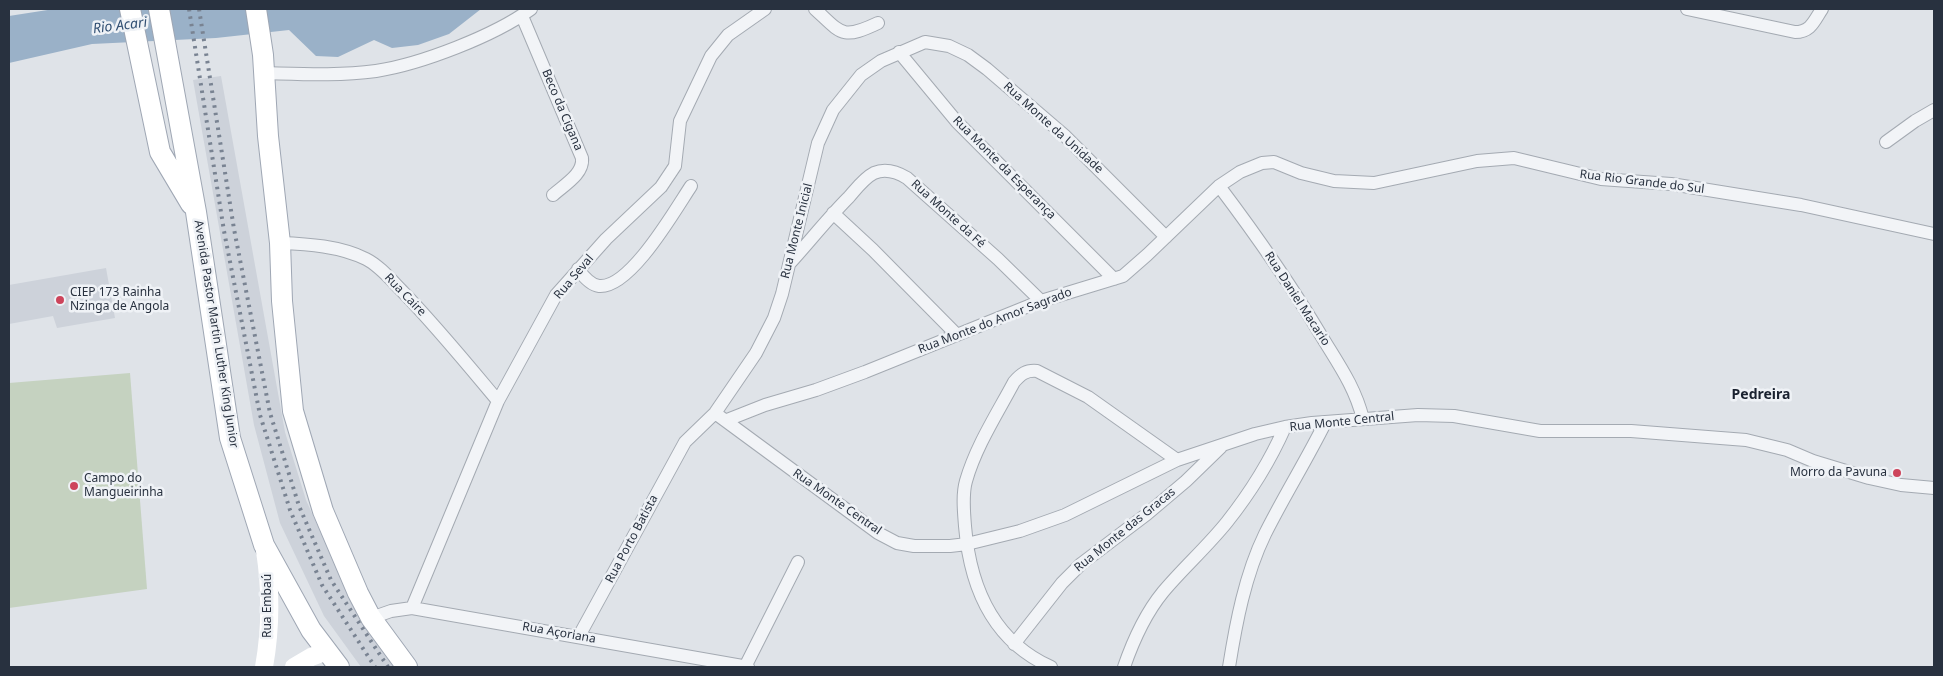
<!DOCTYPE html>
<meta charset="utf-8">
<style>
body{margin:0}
#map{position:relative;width:1943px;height:676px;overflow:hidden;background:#dfe3e8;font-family:"Noto Sans",sans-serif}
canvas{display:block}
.frame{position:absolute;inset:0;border:10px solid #28313f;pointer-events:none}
</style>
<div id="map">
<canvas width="1943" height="676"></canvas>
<div class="frame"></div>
</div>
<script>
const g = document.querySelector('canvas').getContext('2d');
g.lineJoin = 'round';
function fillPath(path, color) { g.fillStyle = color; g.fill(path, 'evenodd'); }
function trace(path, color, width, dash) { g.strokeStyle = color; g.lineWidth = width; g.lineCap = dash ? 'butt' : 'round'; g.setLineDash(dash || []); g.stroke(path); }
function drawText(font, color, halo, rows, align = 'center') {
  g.font = font + ' "Noto Sans",sans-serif'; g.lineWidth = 5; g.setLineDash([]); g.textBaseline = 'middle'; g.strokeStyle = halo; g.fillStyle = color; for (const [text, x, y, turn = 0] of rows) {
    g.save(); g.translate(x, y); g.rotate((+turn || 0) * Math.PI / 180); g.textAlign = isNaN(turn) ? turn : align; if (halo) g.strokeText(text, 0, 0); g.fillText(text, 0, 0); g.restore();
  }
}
const built = new Path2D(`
 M221,76L285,432L306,500L349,595L398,667H361L324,616L280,523L254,425L193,80Z
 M106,268L115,318L57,328L53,316L9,324V285Z`);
const green = new Path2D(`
 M130,373L147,589L9,608V383Z`);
const water = new Path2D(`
 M54,9H481L449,34L418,45L392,48L374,40L338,57L316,56L289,30L216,38L92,44L9,63V16Z`);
const street = new Path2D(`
 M815,9C842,34 842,40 878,23
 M1687,9L1795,32C1811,32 1814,21 1822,9
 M522,16L582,158C584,174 564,185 553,195
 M899,52L957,122L1114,279
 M265,73C302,74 339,76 376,71C421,64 494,36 531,9
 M1886,142L1915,121L1934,110
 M1219,186C1256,235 1291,285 1322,337C1339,365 1355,387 1363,419
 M833,213L873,250L957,335
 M280,243C308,244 340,246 366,259C380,266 392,281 403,292C436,326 467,364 498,401
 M790,263C810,241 828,218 849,197C856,189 864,178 874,173C886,168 897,172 907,178L998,259L1041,301
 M578,269C583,276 590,285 599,286C630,289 675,210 691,186
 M715,413L878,533L897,543L914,546H950L967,544L1020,531L1065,515L1177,460L1255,434L1285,427L1312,423L1418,415L1454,416L1540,431H1631L1746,440L1787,450L1813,461L1869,478L1901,485L1934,488
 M727,420L765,405L816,390L865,372L1041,301L1123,276L1147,255L1219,186L1240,172L1262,163L1274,162L1301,173L1334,181L1374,183L1477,161L1514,158L1601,179L1671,184L1801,205L1934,234
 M412,608L498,401L556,295L606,239L661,187L675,166L680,121L711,56L728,35L765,9
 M371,618L391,611L412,608L748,667
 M579,636L685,442L715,413L756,353L774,318L782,294L818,143L833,110L861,75L881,61L925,42L949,46L968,55L987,69L1064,135L1166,237
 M1014,644L1062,583L1081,564L1147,514L1186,481L1221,447
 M745,667L798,562
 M1051,667C993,641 970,587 965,526C964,512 962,495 966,481C976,446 997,414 1014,382C1021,374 1026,370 1037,371L1088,397L1177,460
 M1124,667C1133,641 1145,614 1163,592C1183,568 1207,547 1227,522C1250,493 1270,461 1285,427
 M1229,667C1236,623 1245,575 1265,534C1284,496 1306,461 1325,423`);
const secondary = new Path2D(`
 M264,667C271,628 271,590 265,551
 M294,667L311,657L327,651`);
const primary = new Path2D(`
 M130,9L160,152L191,204
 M159,9L196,212L230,438L264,545L311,630L339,667
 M256,9L263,55L268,136L280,243L282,301L293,411L323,511L358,593L371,618L407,667`);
const rail = new Path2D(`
 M189,9L224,231L260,415L290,510L322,585L375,667
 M199,9L234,229L270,413L299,506L331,580L388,667`);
const markers = [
 [60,300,5,"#cd445b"],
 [1897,473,5,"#cd445b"],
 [74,486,5,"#cd445b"]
];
const streetNames = [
 ["Beco da Cigana",562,110,67],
 ["Rua Monte da Unidade",1053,128,42],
 ["Rua Monte da Esperança",1004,168,45],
 ["Rua Rio Grande do Sul",1642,182,7],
 ["Rua Monte da Fé",948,214,42],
 ["Rua Monte Inicial",797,231,-76],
 ["Rua Seval",574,277,-50],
 ["Rua Caire",405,295,46],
 ["Rua Daniel Macario",1297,299,57],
 ["Rua Monte do Amor Sagrado",995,321,-21],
 ["Avenida Pastor Martin Luther King Junior",216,334,81],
 ["Rua Monte Central",1342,422,-6],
 ["Rua Monte Central",837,502,35],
 ["Rua Monte das Gracas",1125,530,-39],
 ["Rua Porto Batista",632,539,-62],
 ["Rua Embaú",268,606,-90],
 ["Rua Açoriana",559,633,10]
];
const poiNames = [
 ["CIEP 173 Rainha",70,293],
 ["Nzinga de Angola",70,307],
 ["Morro da Pavuna",1887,473,"right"],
 ["Campo do",84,479],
 ["Mangueirinha",84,493]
];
const waterNames = [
 ["Rio Acari",120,26,-7]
];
const neighbourhoodNames = [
 ["Pedreira",1761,395]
];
fillPath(built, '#cdd2da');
fillPath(green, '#c5d2c0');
fillPath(water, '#9ab1c8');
trace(street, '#a4aab2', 14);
trace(primary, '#9fa7b4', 22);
trace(street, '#f2f4f7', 12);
trace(secondary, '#fff', 18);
trace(primary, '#fff', 20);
trace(rail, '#798392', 4, [2.5, 5]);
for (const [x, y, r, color] of markers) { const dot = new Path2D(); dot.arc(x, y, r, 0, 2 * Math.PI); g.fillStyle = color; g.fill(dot); trace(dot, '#eff2f6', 2); }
drawText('12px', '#28313f', '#eff2f6', streetNames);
drawText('12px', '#28313f', '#eff2f6', poiNames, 'left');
drawText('italic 14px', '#325073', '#eff2f6', waterNames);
drawText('bold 14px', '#1a2230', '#eff2f6', neighbourhoodNames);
</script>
